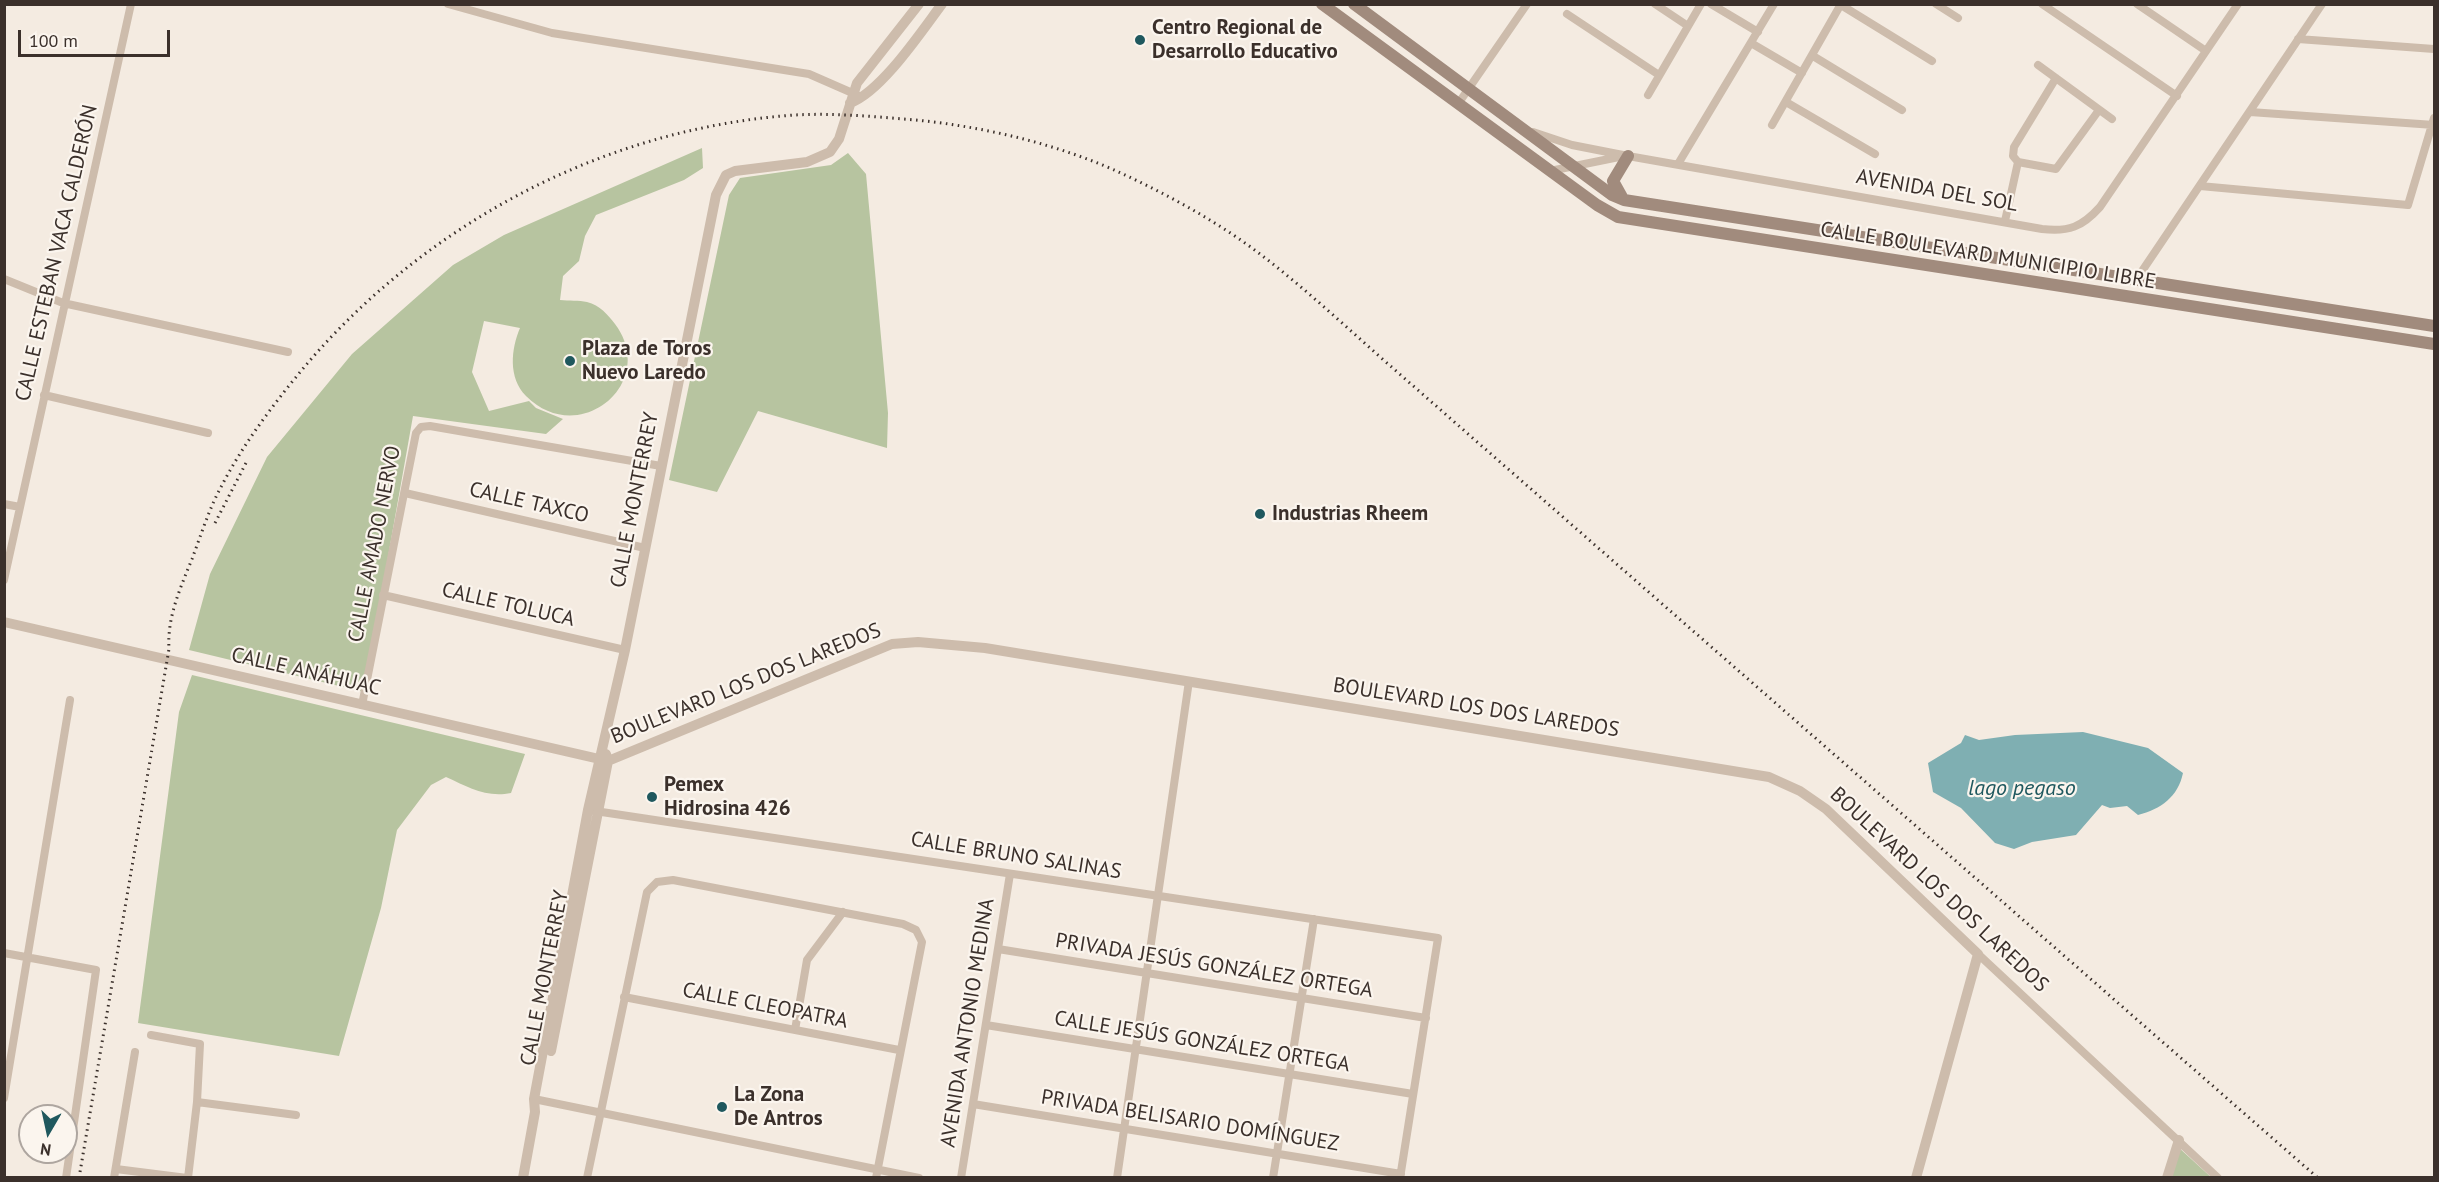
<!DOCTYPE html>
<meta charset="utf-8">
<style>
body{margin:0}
#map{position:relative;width:2439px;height:1182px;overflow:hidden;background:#f4ebe1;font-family:"PT Sans",sans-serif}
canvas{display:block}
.frame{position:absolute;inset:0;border:6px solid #3b302b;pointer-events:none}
.north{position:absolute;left:18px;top:1104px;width:60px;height:60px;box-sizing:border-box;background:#fbf5ee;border:2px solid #aea6a0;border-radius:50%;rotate:189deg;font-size:16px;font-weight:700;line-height:24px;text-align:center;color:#3b302b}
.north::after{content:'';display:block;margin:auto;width:21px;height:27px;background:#1f585e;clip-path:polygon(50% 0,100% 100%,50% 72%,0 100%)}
.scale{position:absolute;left:18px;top:30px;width:152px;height:27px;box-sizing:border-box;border:3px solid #3b302b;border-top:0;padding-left:8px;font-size:18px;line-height:21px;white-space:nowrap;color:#3b302b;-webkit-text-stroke:4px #fbf5ee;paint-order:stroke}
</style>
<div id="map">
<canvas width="2439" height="1182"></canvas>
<div class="frame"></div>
<div class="north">N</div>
<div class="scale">100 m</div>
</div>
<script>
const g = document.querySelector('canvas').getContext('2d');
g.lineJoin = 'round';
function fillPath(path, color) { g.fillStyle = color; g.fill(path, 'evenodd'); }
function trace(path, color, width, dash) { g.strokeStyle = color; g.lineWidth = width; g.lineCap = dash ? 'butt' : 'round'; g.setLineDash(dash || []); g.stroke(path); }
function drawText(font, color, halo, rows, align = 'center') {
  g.font = font + ' "PT Sans",sans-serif'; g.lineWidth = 4.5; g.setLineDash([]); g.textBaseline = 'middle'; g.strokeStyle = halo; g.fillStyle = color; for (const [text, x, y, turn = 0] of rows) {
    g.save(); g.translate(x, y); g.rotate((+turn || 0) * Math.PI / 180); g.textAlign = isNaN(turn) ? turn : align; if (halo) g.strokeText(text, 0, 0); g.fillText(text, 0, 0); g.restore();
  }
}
const green = new Path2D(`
 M702,148L703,168L684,180L596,215L585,236L579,261L563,276L560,300C569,301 579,300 587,302C600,305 608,315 615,324C659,383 579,449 526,396C508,378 511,349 520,328L484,321L472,372L489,411L529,401L536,408L563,419L546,434L413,416L364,692L189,650L210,574L267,457L352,354L453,265L504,235Z
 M848,153L866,174L888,413L887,448L758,411L717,492L669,480L729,195L740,178L831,165Z
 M192,675L525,754L511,793C486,798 468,787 446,777L431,785L397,830L381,908L339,1056L138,1023L179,712Z
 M2177,1146L2212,1178H2168Z`);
const water = new Path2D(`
 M2083,732L2148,748L2183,773C2178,797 2161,809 2138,815L2127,806L2110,808L2102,805L2076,835L2032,842L2014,849L1995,843L1961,808L1933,792L1928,763L1961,743L1965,735L1979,740L2015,735Z`);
const minor = new Path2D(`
 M448,4L552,33L809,74L857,95
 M1655,4L1688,26
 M1711,4L1758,32
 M1936,4L1958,18
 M2042,4L2177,96
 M2137,4L2206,51
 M1841,5L1932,61
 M1567,14L1659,75
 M2298,39L2434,49
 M1751,43L1802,73
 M1813,56L1902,110
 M2038,65L2112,119
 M1648,95L1701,4
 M1786,102L1875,154
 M1458,104L1527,4
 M2250,112L2434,125
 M1772,125L1841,4
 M1533,132L1572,145L1628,156L2042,229C2069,232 2082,227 2100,207L2238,4
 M2018,162L2056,169L2099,110
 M1678,164L1774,4
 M1550,171L1619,157
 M2200,186L2408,205L2434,118
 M2005,221L2018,162L2013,156L2014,147L2056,78
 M4,279L63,303L288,352
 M2136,280L2322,4
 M44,395L208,433
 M405,493L645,548
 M4,504L20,507
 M4,580L131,4
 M383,595L625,650
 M362,705L416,433L421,427L430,426L661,466
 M595,811L1438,938L1400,1178
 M998,949L1426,1018
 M4,953L96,970L66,1178
 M1978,954L2218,1178
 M624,997L899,1050
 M986,1025L1413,1094
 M795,1030L807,960L843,912
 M151,1035L200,1044L197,1102L188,1178
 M4,1098L70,700
 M534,1099L919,1178
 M197,1102L296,1115
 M973,1104L1401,1174
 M116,1169L187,1178
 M114,1178L135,1052
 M587,1178L647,892L657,882L673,880L903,924L916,930L922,942L876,1178
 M961,1178L1010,874
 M1117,1178L1189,681
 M1273,1178L1314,919`);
const tertiary = new Path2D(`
 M850,103C881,92 921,32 942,4
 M4,622L608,761L892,644L918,642L985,648L1769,777L1800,791L1826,809L1978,954L1916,1178
 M551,1051L608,761L606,754
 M523,1178L535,1112L534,1099L588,810L625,650L716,195L726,175L735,171L807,162L830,152L839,139L857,83L919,4
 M2167,1178L2179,1140`);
const secondary = new Path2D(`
 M1322,4L1597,205L1618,217L2434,344
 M1354,4L1612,195L1624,200L2434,326
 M1623,199L1613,181L1628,156`);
const rail = new Path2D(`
 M215,523L247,461
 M79,1178L169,649C167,617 180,589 192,559C201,535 209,509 221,487C243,444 275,402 306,365C428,222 606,128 795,115C831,113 868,116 904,119C978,125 1056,143 1123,174C1168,195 1212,219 1252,248C1302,285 1348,329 1395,370L2318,1178`);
const markers = [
 [1140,40,6,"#1f585e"],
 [570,361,6,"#1f585e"],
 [1260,514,6,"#1f585e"],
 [652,797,6,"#1f585e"],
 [722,1107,6,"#1f585e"]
];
const poiNames = [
 ["Centro Regional de",1152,28],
 ["Desarrollo Educativo",1152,52],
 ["Plaza de Toros",582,349],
 ["Nuevo Laredo",582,373],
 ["Industrias Rheem",1272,514],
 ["Pemex",664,785],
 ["Hidrosina 426",664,809],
 ["La Zona",734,1095],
 ["De Antros",734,1119]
];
const streetNames = [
 ["AVENIDA DEL SOL",1937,191,10],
 ["CALLE ESTEBAN VACA CALDERÓN",57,253,-77],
 ["CALLE BOULEVARD MUNICIPIO LIBRE",1988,256,9],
 ["CALLE MONTERREY",635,500,-79],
 ["CALLE TAXCO",529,503,13],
 ["CALLE AMADO NERVO",375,544,-79],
 ["CALLE TOLUCA",508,605,13],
 ["CALLE ANÁHUAC",306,672,13],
 ["BOULEVARD LOS DOS LAREDOS",746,684,-22],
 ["BOULEVARD LOS DOS LAREDOS",1476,708,9],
 ["CALLE BRUNO SALINAS",1016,856,9],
 ["BOULEVARD LOS DOS LAREDOS",1939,890,43],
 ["PRIVADA JESÚS GONZÁLEZ ORTEGA",1214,966,9],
 ["CALLE MONTERREY",545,978,-79],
 ["CALLE CLEOPATRA",765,1006,11],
 ["AVENIDA ANTONIO MEDINA",968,1023,-81],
 ["CALLE JESÚS GONZÁLEZ ORTEGA",1202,1042,9],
 ["PRIVADA BELISARIO DOMÍNGUEZ",1190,1121,9]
];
const waterNames = [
 ["lago pegaso",2022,789]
];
fillPath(green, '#b7c4a0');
fillPath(water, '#7fafb2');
trace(minor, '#cdbcac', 8);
trace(tertiary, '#cdbcac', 10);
trace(secondary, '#a18b7d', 12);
trace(rail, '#3b302b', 3, [1.5, 4.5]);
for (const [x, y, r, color] of markers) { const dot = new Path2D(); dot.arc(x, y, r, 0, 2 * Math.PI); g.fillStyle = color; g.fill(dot); trace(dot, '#fbf5ee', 2); }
drawText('bold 21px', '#3b302b', '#fbf5ee', poiNames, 'left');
drawText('21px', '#3b302b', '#fbf5ee', streetNames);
drawText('italic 22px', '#1f585e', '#fbf5ee', waterNames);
</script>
